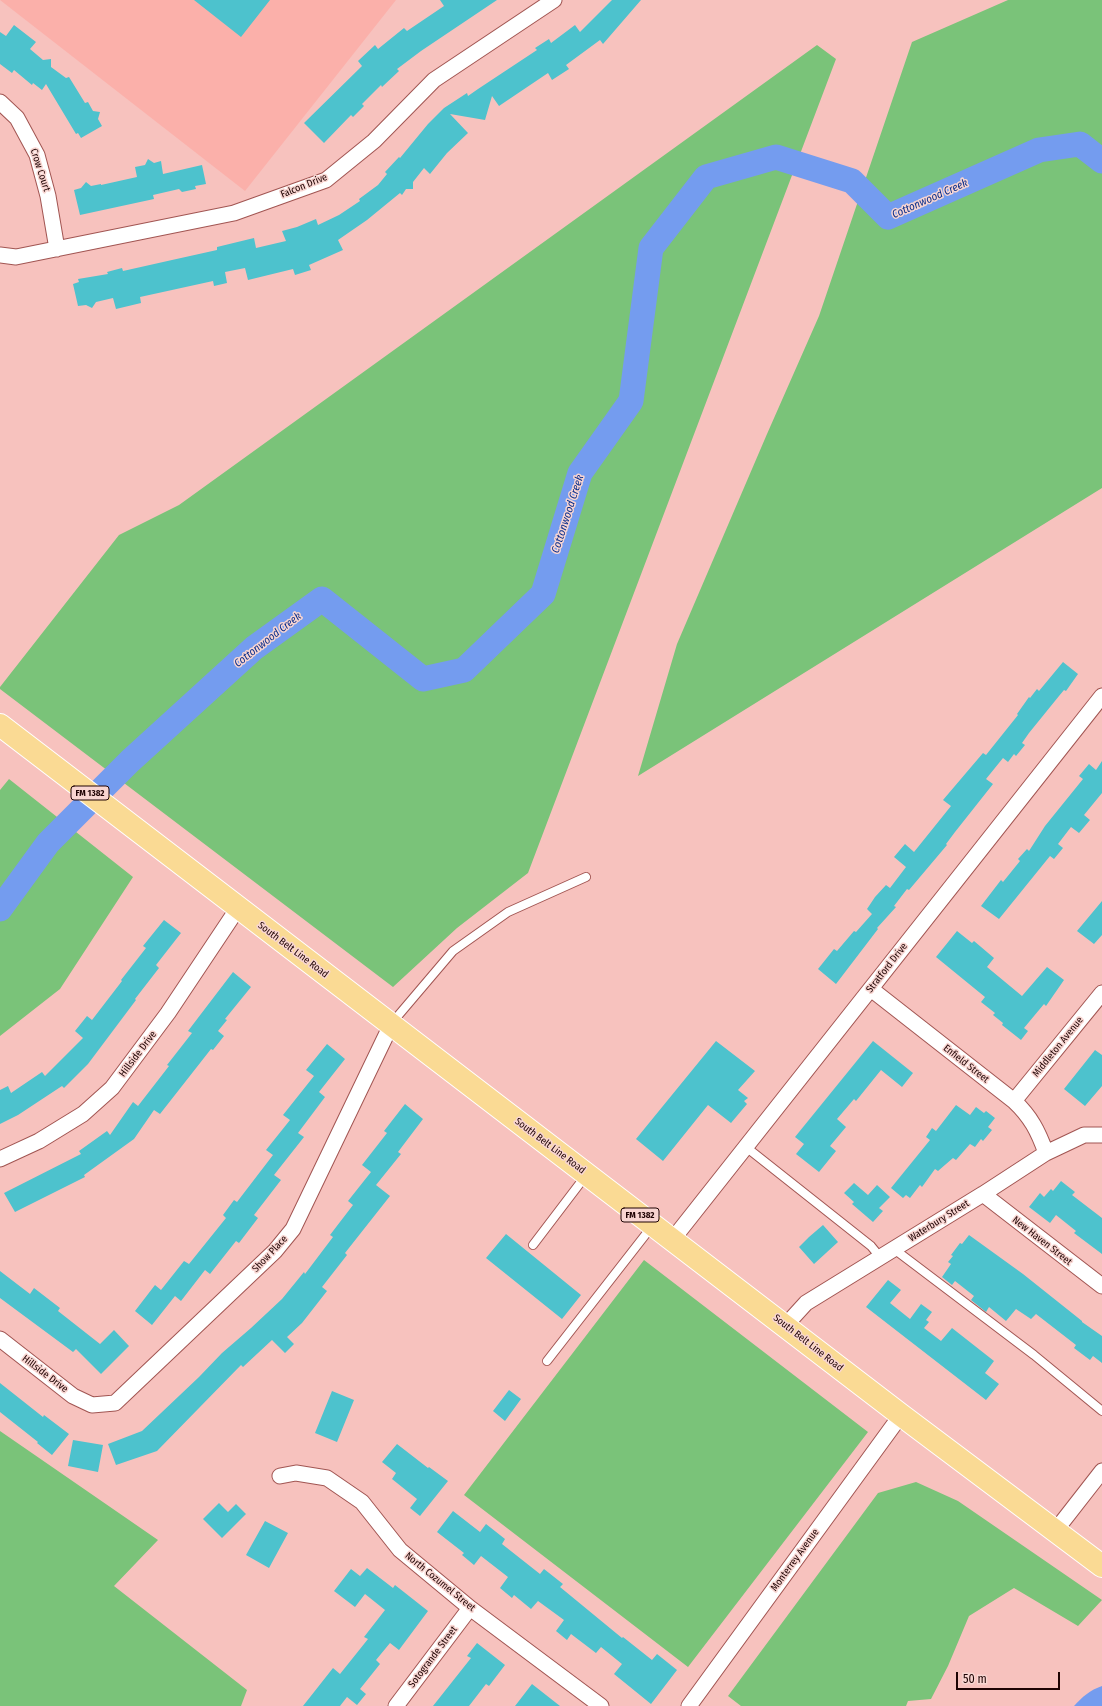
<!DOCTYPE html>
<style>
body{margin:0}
#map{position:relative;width:1102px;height:1706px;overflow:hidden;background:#f7c2be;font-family:"Fira Sans Condensed",sans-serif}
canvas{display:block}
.scale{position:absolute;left:956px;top:1672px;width:104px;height:18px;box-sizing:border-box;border:2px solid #1e0303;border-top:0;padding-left:5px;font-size:12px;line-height:14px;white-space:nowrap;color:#1e0303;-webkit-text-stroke:3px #f8d5d1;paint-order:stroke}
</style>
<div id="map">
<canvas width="1102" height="1706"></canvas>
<div class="scale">50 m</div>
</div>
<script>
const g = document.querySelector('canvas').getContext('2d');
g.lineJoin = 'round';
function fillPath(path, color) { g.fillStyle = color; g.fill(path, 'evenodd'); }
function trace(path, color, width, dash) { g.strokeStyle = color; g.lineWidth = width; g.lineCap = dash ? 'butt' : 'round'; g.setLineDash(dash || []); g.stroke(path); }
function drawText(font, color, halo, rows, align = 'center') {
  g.font = font + ' "Fira Sans Condensed",sans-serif'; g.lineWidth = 3; g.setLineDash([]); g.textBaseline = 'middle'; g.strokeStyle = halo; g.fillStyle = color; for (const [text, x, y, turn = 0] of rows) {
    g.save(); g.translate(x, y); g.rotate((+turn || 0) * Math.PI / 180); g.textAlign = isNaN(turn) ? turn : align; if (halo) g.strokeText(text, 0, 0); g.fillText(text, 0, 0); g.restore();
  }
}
const built = new Path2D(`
 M0,0H396L245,191Z`);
const green = new Path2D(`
 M1008,0H1102V488L638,776L677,644L767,434L819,316L912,42Z
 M817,45L836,59L528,873L457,928L393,987L0,689V687L119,535L179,505Z
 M9,779L133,877L60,989L0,1036V790Z
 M644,1260L868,1432L688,1667L464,1495Z
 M0,1431L158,1540L114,1586L247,1690L241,1706H0Z
 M916,1482L958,1501L1102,1600L1078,1626L1014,1588L969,1616L948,1666L931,1699L908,1701L906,1706H741L728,1696L878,1493Z`);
const water = new Path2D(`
 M1102,1686V1706H1074C1082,1697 1090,1690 1102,1686Z`);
const river = new Path2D(`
 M0,909L48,843L130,761L254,648L322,599L423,679L464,670L543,594L580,473L631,401L651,248L706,177L776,157L852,181L888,217L1039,150L1080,144L1102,161`);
const building = new Path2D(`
 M194,0H270L241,37Z
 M440,0H497L421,51L397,69L399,71L382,87L381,85L362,104L364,106L353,117L351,115L324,143L304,123L362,66L358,61L375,45L378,49L404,28L407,31L444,6Z
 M612,0H641L603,44L600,40L566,65L569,69L552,80L548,73L499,106L492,96L485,120L450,114L468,133L447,153L430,174L424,168L413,182V189H406L402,195L400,193L367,220L338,240L343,250L309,265L311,270L295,275L293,269L248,280L245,268L225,272L227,283L214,286L213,281L172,290L140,297L141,303L116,309L113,298L96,302L92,308L86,305L78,306L73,284L79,282L78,279L108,274L107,272L122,268L123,271L172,260L217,250V247L254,238L256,248L286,241L282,231L297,227L316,219L318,225L339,215L360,201L359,199L378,185L387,174L385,172L399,157L400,158L428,124L444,108L467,93L468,96L478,89L537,50L535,48L549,39L551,43L575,25L580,32Z
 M14,25L36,42L30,49L43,60L51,59V67L66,78L69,77L85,103L88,102L93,111L100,112L98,119L102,126L81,138L78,133L76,134L46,84L42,90L33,83L32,85L14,70L12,73L0,64V32L6,36Z
 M148,159L154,163L161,161L163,174L202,165L206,184L195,186L196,189L182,192L179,189L153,195L154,199L80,215L74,190L81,188L86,182L91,186L101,184V185L137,177L135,167L145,165Z
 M1063,662L1078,674L1066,691L1064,690L1059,696L1029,733L1022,743L1025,745L1016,756L1014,754L1008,762L1003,758L986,779L993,784L955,832L946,844L947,845L909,890L907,889L894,906L896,907L877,928L878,929L836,984L818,969L834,949L837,951L854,931L856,932L872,914L867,909L875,897L886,885L890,888L906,867L894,857L905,844L914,852L951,806L943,800L983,753L986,755L1018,715L1017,714L1029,697L1030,698L1037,689L1039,691Z
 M1102,761V793L1084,815L1090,820L1079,833L1071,827L1058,844L1063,848L1054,859L1050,856L999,919L981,906L1001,880L1003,882L1020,861L1018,859L1027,849L1029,851L1045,826L1083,779L1079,776L1089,764L1096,770Z
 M1102,901V935L1094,944L1077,931Z
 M164,920L181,933L156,965L159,968L135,999L136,1000L88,1064L64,1088L62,1086L18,1115L0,1124V1090L8,1086L11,1093L42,1072L45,1076L83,1038L75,1031L87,1016L92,1020L122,981L121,980L146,948L143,946Z
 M957,931L972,943L974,941L994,958L987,967L1022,996L1047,967L1064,980L1046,1006L1044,1004L1024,1028L1028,1031L1021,1040L1002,1025L1003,1023L993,1015L995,1013L981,1002L985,997L936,957Z
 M233,972L251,987L225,1019L227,1020L218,1031L224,1036L213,1050L211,1049L160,1114L154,1110L134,1139L84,1175L85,1177L15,1212L4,1193L81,1154L79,1151L107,1131L110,1135L133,1102L138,1106L169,1066L167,1065L192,1033L188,1031Z
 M716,1041L755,1071L738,1090L748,1098L744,1101L747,1104L731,1123L708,1105L663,1161L636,1139Z
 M873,1041L913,1073L902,1087L881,1070L856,1101L854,1099L837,1119L846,1127L830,1146L836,1151L819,1172L796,1154L804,1144L795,1137Z
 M327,1044L345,1059L319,1092L325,1097L298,1133L304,1137L274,1175L281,1180L254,1215L258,1218L239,1243L236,1241L210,1274L205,1270L181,1301L175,1296L152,1325L135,1311L155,1285L161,1290L184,1261L189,1264L226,1218L223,1215L234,1200L237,1202L273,1155L266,1150L290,1120L283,1115L314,1076L306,1070Z
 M1095,1050L1102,1055V1086L1085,1106L1064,1089Z
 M405,1104L423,1119L398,1152L401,1154L376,1185L390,1196L345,1253L347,1255L322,1287L327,1291L302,1323L287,1337L294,1344L285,1353L272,1340L243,1367L241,1365L157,1451L116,1465L108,1444L142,1431L199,1377L222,1353L251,1328L282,1299L304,1272L305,1274L333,1237L330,1235L353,1205L348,1201L371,1172L362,1165L387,1133L384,1131Z
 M956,1105L970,1115L976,1107L984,1113L986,1111L995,1118L988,1127L992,1130L983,1141L981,1139L975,1147L970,1144L956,1160L953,1158L938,1171L935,1169L922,1187L920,1185L910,1198L906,1195L903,1198L891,1188L930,1140L926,1137L932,1128L936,1131Z
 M1061,1181L1075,1192L1072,1195L1102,1218V1254L1074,1233L1076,1231L1056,1215L1050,1223L1029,1207L1040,1193L1044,1197L1051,1189L1053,1191Z
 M854,1183L868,1195L877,1185L890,1197L879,1208L883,1211L873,1222L852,1204L854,1202L844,1193Z
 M823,1225L838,1242L814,1264L799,1247L809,1237Z
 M506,1234L581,1295L562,1319L486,1258Z
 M969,1235L1023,1274L1082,1321V1322L1102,1336V1363L1093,1356L1090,1360L1074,1348L1076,1345L1036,1314L1031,1319L1016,1309L1006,1321L989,1307L986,1312L971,1300L974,1296L955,1281L952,1285L942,1277L951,1264L948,1262L953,1256L951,1255L960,1243L962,1244Z
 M0,1271L30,1294L34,1288L60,1308L58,1311L100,1344L114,1330L129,1346L101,1374L76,1349L73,1352L0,1298Z
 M888,1280L901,1290L890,1303L910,1319L921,1304L932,1312L926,1320L929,1322L924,1328L941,1341L952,1328L994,1361L985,1373L999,1384L986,1400L866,1307Z
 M0,1383L43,1417L44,1415L69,1434L52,1455L37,1443L38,1442L0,1412Z
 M509,1390L521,1399L505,1421L493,1411Z
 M332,1391L354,1400L337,1442L315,1433Z
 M73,1440L103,1445L98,1472L68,1466Z
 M397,1444L428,1468L429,1467L448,1481L420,1516L410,1508L417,1499L392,1479L396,1473L382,1462Z
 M219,1503L228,1512L236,1504L246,1514L222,1538L203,1519Z
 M453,1511L480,1532L486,1524L505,1539L502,1544L540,1574L544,1569L563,1584L560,1587L622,1638L623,1637L652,1660L657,1654L677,1670L651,1704L614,1674L622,1664L601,1647L596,1653L571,1634L567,1640L556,1631L564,1620L538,1601L531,1609L514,1595L512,1598L500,1588L508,1577L481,1556L474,1565L462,1555L464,1553L437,1532Z
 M265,1521L288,1533L269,1568L246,1555Z
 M367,1568L393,1588L395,1585L428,1611L399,1650L390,1643L376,1660L380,1664L360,1689L366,1694L357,1705L347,1697L340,1706H303L333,1668L340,1674L368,1639L364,1637L385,1610L365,1594L355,1607L334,1591L351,1569L360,1576Z
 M477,1643L505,1665L489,1686L486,1684L469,1706H433L471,1658L467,1656Z
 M532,1684L560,1706H515Z`);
const service = new Path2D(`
 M391,1024L453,951L508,912L586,877
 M746,1147L871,1246L880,1257
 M533,1245L587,1174
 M894,1249L1034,1355L1102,1411
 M547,1361L653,1225`);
const minor = new Path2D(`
 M0,102L17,118L37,155L48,196L57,249
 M0,255L16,257L234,213L326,180L374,141L434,80L554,0
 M871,989L1014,1101C1031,1117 1038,1131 1046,1153
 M1014,1101L1102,993
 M0,1159L39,1141L83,1114L112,1088L168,1013L238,908
 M983,1194L1102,1286
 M673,1239L1102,696
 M785,1326L806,1303L983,1194L1046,1153L1084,1135H1102
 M0,1339L73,1396L92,1405L115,1403L275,1251L293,1229L391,1025
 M280,1476L296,1473L327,1478L362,1502L400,1550L470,1608L601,1706
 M1056,1530L1102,1471
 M396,1706L470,1608
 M689,1706L901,1415`);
const primary = new Path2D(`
 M0,725L901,1415L1102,1566`);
const shields = [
 [90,793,38],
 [640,1215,38]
];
const shieldNames = [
 ["FM 1382",90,793],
 ["FM 1382",640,1215]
];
const streetNames = [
 ["Crow Court",40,170,72],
 ["Falcon Drive",304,186,-22],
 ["South Belt Line Road",293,950,37],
 ["Stratford Drive",887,968,-52],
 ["Middleton Avenue",1058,1047,-51],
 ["Hillside Drive",138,1054,-53],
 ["Enfield Street",966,1064,38],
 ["South Belt Line Road",550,1146,37],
 ["Waterbury Street",939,1221,-32],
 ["New Haven Street",1042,1241,38],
 ["Show Place",270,1254,-47],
 ["South Belt Line Road",808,1343,38],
 ["Hillside Drive",45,1374,37],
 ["Monterrey Avenue",795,1560,-54],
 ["North Cozumel Street",440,1582,39],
 ["Sotogrande Street",433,1657,-53]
];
const waterNames = [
 ["Cottonwood Creek",930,199,-24],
 ["Cottonwood Creek",568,514,-72],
 ["Cottonwood Creek",268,640,-38]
];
fillPath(built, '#fbb0aa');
fillPath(green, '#7ac379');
fillPath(water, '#749cef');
trace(river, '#749cef', 25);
fillPath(building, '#4dc2cd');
trace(service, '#a15552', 10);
trace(minor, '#a15552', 17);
trace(primary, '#fff', 24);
trace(service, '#fff', 8);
trace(minor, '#fff', 15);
trace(primary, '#fada94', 22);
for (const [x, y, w] of shields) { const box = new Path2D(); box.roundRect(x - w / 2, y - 7, w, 14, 3); g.fillStyle = '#f8d5d1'; g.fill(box); trace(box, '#1e0303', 1); }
drawText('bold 9px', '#1e0303', null, shieldNames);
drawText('10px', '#1e0303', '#f8d5d1', streetNames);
drawText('italic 11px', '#092d8a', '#f8d5d1', waterNames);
</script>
